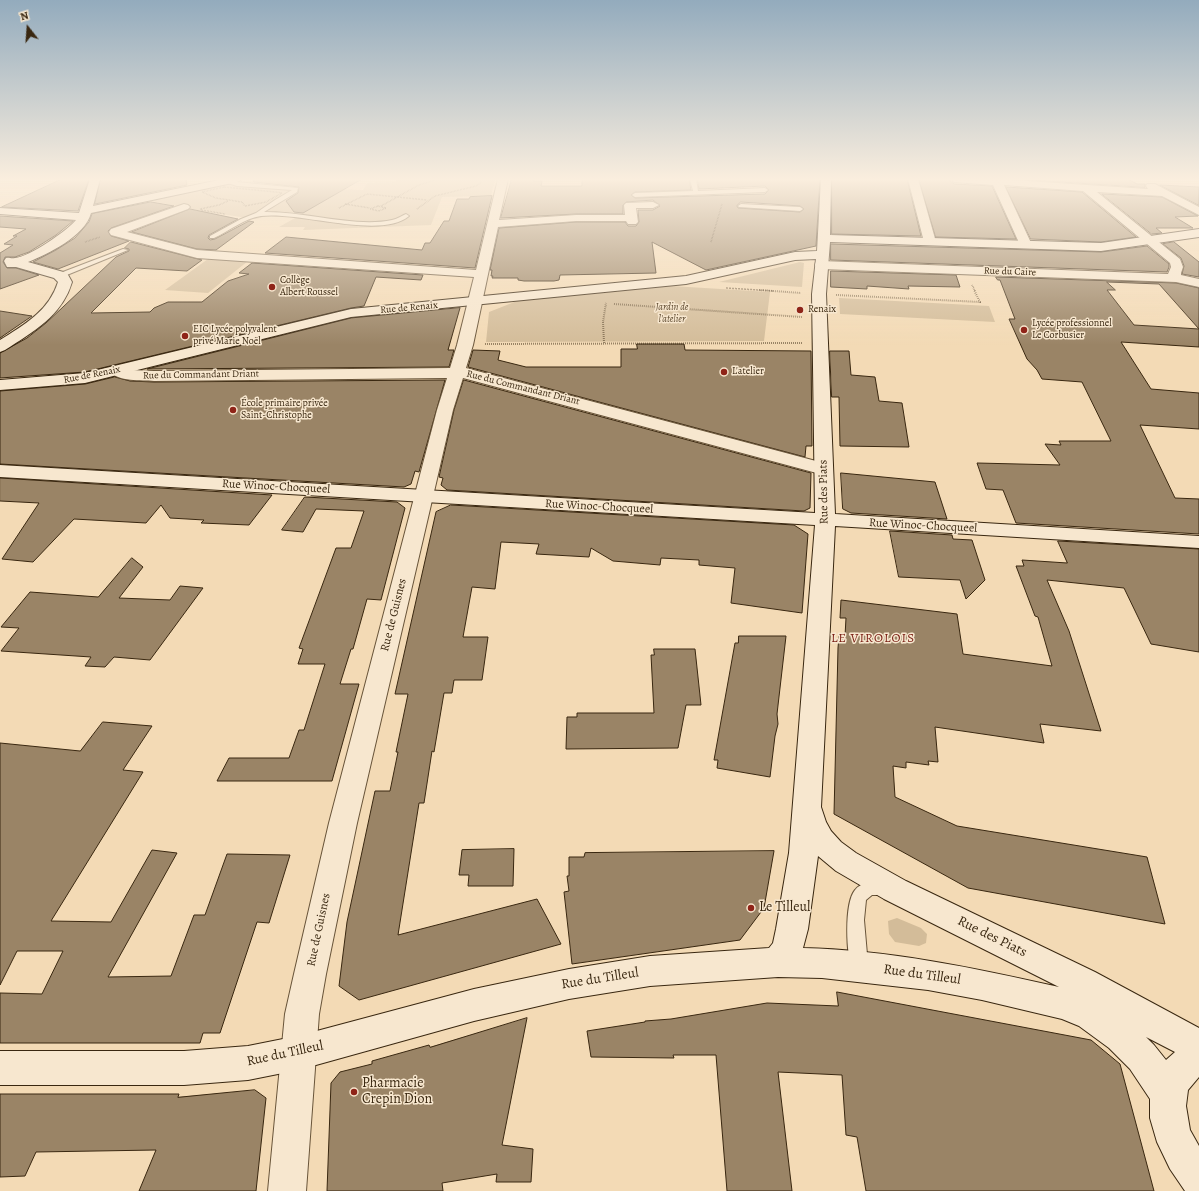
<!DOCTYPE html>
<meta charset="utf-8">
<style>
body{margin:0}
#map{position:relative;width:1199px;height:1191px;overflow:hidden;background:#f3dab5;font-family:Alegreya,serif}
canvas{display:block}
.north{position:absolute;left:8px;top:8px;width:40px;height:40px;-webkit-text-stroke:3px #f7e7cf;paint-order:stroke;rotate:343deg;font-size:11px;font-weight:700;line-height:16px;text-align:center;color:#392710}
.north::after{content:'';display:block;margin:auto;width:14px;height:18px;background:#392710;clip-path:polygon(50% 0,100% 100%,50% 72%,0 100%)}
</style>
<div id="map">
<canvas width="1199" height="1191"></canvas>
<div class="north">N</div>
</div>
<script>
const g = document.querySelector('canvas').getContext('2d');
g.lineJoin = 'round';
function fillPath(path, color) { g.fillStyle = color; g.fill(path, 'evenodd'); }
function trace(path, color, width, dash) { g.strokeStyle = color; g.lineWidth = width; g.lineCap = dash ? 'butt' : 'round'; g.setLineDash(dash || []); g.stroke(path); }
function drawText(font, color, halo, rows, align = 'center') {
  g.font = font + ' Alegreya,serif'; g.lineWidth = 3; g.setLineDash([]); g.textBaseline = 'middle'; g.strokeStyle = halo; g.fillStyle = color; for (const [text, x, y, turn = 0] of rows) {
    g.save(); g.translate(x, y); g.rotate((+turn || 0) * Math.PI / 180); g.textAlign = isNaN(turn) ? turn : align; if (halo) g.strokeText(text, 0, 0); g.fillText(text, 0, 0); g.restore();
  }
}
const green = new Path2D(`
 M397,179H493L495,180L491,196L442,197L431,225L303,230L305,227H279L295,218C286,216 275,214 266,216C261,217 260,219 254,219L207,212L151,201L222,185L232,184L363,190L367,183L395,182Z
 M208,259L248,261L208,293L165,290Z
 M800,262L804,263L802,287L719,282Z
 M672,286L770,292L764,341L486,342L489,312L517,301Z
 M839,298L989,306L995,322L840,314Z
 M897,918L921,928L927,934L926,943L919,946L895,942L889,934L888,921Z`);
const building = new Path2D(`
 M62,179H89L78,211L2,207Z
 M101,179H186L187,185L95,204Z
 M254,179H362L303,213L294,212L286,201L298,193L299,187L254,182Z
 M512,179H534L533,181H542L541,186H582V179H689L691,190L635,192L631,195L635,198L765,194L769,190L765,186L699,189L697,179H820L816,246L706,270L652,242L656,273L560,275L559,280L554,281H524L518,280V278H492L493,276H491L492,270H490L499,228L576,222H625L628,226H636L639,222L638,210H653L660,206L653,200L626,202L623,205V214H576L501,218ZM741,202L800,206L804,209L800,212L738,208L737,206Z
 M832,179H907L921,236L832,234Z
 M919,179H948L954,184L992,186L1016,239L936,237Z
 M1014,179H1128L1137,184H1145V187Z
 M1160,185L1199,187V205Z
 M1006,187L1082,192L1136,237L1101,242L1031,239Z
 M1102,194L1162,197L1198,216L1175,217L1193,228H1156L1162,233L1152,234Z
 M492,196L475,268L265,253L286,237L422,250L425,243H430L444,221H449L457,199H469L470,197Z
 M151,202L174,206L111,228L108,231L111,236L129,241L58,269L33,262L56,250L75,238L89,222L92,214Z
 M190,209L238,219L209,235L208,238L210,240L215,239L249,221L254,222L216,250L197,249L132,232Z
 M0,216L73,221L56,235L29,252L15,257H5L3,262L7,268H16L39,275L0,289V253L13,245L4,244L17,236H13L26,229L0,227Z
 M131,242L202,260L187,271L136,268L91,313L150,312L154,308L168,302H202L228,281L249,274L239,273L252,263L423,275L421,280L376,277L364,306L351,308L85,372L0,378V353L27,338L46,323L116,257L129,251V249L125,248Z
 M1174,242L1199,262V277L1182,274L1184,266L1181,258L1163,244Z
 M831,244L1101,252L1147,246L1169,264V267L1167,272L831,260Z
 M831,271L956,275L960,287L908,286L909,289L867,286V289L831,287Z
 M996,277L1176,283L1199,288V347L1121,342L1151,389L1199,393V429L1140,425L1175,498L1199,499V534L1016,523L1003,490L986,489L977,463L1060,465L1045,444L1061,445L1059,441H1111L1082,382L1042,379L1037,370L1027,359L1009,319H1015L1000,280H998ZM1107,282L1159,284L1199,329L1134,325L1107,290H1115Z
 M460,308L448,350H454L449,367L147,369L351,318Z
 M0,311L32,316L0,338Z
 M637,344H684L685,350L811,351L812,446H806L805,457L468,367L473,350L500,351L498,360L526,367H621V349H637Z
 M830,351H849L851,375L875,377L879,401L902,403L909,447L840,446L839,397H832Z
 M115,377L130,381L154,382L445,380L419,472L415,471L411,484L404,487L0,464V391L85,384Z
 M464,380L811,473L810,508L804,511L447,490L441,485L443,478L439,477L454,410Z
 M841,473L935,482L947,519L851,513L843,509Z
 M0,478L272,495L249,525L201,523L204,520L170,518L161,505L146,523L74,519L33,562L2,559L39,503L0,501Z
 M305,497L397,502L405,508L381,600L367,599L353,649H351L340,684H359L332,781H217L229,758H289L299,730H304L325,664H298L303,649L299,648L336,548H351L364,511L316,509L303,532L282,530Z
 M451,505L794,525L808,534L802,613L731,603L735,568L699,565V560L661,558L660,565L613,561L591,548L589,557L536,554L539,544L501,542L495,589L472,587L463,637H488L482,680H454L452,693H444L434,752L432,751L424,803H419L398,935L537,899L561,944L359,1000L339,986L347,922L375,791H390L398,752H396L408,694H395L436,512Z
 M890,531L952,535L953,539L972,540L985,580L966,599L960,580L899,577Z
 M1058,541L1199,549V652L1151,644L1124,588L1047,580L1069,631L1101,731L1040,724L1044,743L935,727L938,762L928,761L929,765L906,762V768L893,766L895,797L957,826L1147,857L1165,924L968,888L834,814L838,648L839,636H845L846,618H840L841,600L957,614L963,654L1052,666L1038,617L1035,616L1016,566H1024L1022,560L1067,563Z
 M132,558L143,567L119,598L170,600L180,586L203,588L150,660L114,657L105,667L85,666L91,657L1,651L19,628L1,627L30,592L98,597Z
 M739,636H786L777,714L778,724L775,736L770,777L717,768L718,760H714L735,643H738Z
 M654,649H695L701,705H686L678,748L566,749L567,717H577V713H654L651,655H654Z
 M103,722L152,726L123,770L143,772L51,921L111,922L152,850L177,853L108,977L171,976L194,915H205L227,854L290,855L269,923L257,922L220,1033H203L200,1043H0V993L42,994L63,951H17L0,985V743L80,751Z
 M514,849L513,886H468L469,875H459L462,850Z
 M774,851L764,908L740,940L572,964L564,892L569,891L567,876H569V857H584L585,853Z
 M837,992L1091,1040L1120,1064L1154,1191H866L857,1137L846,1135L842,1075L778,1072L792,1191H727L716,1055H673L674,1058L591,1057L587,1031L645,1022V1021L671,1019L767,1003L838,1006Z
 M527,1018L502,1145L533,1149L531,1182H496L497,1174L442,1183L443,1191H327L331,1083L340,1072L372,1064V1061L429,1045L430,1047Z
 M255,1090L266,1098L256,1191H139L156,1150L36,1152L25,1176L0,1177V1094H179L178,1097Z`);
const pathFar1 = new Path2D(`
 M224,187L276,192L282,193L266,202L245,206L242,202L216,198L202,192Z
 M345,204L370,208
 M378,206L386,208L379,211L370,209Z
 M381,206L419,185L438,179
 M339,208L367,194L427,200
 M200,209L219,205L228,201
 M417,209L435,196L476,186L481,183L479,179
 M201,210L225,214
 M85,242L100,237
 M711,242L722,204
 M972,285L975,291
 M726,288L774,291`);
const path = new Path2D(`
 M759,290L801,293
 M836,295L980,302L974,290
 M614,304L802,317
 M604,343L603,322L606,303
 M485,344L802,343`);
const lane = new Path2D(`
 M227,179L237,182L298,188L297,192L264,212C304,211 355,228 392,220C397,219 401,216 406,214L409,216C381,240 299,211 261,216C245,218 229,231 214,238H210V236L241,219L256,213L275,200L292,190L237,186L225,182V180Z
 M690,179H696L698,191L765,188L768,190L765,192L635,197L632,195L635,193L693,191Z
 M741,204L800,207L803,209L800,211L739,207L738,206Z
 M123,249L128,250L62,277H56L55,275Z
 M880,881L890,883L892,888L890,893L884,895H872L866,900L864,920L868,966L865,972L859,974L853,972C846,956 844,903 855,890C860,883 872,881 880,881Z`);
const street = new Path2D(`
 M498,179H508L499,220L576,215H625L624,205L626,203L653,202L659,205L653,208H636L638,222L636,224H628L626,221H576L498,227L473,345L466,368L831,465L833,469L831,473L824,475L463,378L453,410L357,823L326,974L319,1014L306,1191H268L285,1014L294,974L329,823L437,410L447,378L154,381C142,380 117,382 110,371L112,368L118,366L132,370L154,371L450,368L457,345L474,277L197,258L111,235L109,232L111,229L184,204L188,205L190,207L188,209L127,232L197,250L476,270Z
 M908,179H918L936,242L934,245H926L924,242Z
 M949,179H996L1148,189L1146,186L1147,184H1155L1199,207V215L1162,196L1097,192L1180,259L1183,267L1181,273V275L1199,279V287L1176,282L821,269L816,268L815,265L816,262L821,261L1168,274L1171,267L1170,263L1083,191L1004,185L1032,245L1030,248H1022L1020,245L993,185L954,182Z`);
const secondary = new Path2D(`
 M90,179H100L93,206L224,179H242L237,182L91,213C85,236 48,254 28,262L67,273L72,282C62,316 33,332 5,350L0,352V340C24,325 49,311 58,282L54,278L16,267H7L4,261L6,258C9,257 11,259 15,258C29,257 67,231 76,220L0,214V208L79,213Z
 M821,179H831L830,235L1101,243L1199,229V237L1101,251L830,242L826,294L835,514L1199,536V548L835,526L821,807L826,822L831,831L841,842L856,853L906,881L1095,972L1199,1028V1077L1188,1090L1186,1106L1190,1130L1199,1146V1191H1185L1170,1169L1157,1142L1150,1118V1099L1130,1069L1109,1048L1079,1026L1062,1019L982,1000L928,990L822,978L778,977L650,986L569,999L474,1021L298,1070L248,1080L184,1085H0V1051H184L248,1046L298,1036L474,989L569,969L650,956L769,948L773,943L776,929L789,853L815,525L0,477V465L815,513L812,294L816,259L795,260L686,284L351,317L85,383L0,390V380L85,373L351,309L686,276L795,252L817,251ZM818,856L836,871L884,899L1059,987C975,968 889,950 803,948L808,929ZM1146,1037L1175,1052L1166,1060L1154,1045Z`);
const markers = [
 [272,287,4,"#8f2418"],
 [800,310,4,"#8f2418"],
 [1024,330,4,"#8f2418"],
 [185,336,4,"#8f2418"],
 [724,372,4,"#8f2418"],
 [233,410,4,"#8f2418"],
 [751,908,4,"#8f2418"],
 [354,1092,4,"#8f2418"]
];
const farStreetnames = [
 ["Rue du Caire",1010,272,2],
 ["Rue de Renaix",409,308,-5],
 ["Rue de Renaix",92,375,-11],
 ["Rue du Commandant Driant",201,375,-1],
 ["Rue du Commandant Driant",523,388,14]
];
const farPoinames = [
 ["Collège",280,281],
 ["Albert Roussel",280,293],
 ["Renaix",808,310],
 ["Lycée professionnel",1032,324],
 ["Le Corbusier",1032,336],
 ["EIC Lycée polyvalent",193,330],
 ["privé Marie Noël",193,342],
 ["L'atelier",732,372],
 ["École primaire privée",241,404],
 ["Saint-Christophe",241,416]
];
const farParknames = [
 ["Jardin de",672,308],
 ["l'atelier",672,320]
];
const streetNames = [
 ["Rue Winoc-Chocqueel",276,487,3],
 ["Rue des Piats",824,492,-91],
 ["Rue Winoc-Chocqueel",599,507,3],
 ["Rue Winoc-Chocqueel",923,526,3],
 ["Rue de Guisnes",394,615,-76],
 ["Rue de Guisnes",319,930,-78]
];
const neighbourhoodNames = [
 ["LE VIROLOIS",873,639]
];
const nearPoinames = [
 ["Le Tilleul",759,908],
 ["Pharmacie",362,1084],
 ["Crepin Dion",362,1100]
];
const nearStreetnames = [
 ["Rue des Piats",992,937,26],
 ["Rue du Tilleul",922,975,8],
 ["Rue du Tilleul",600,979,-9],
 ["Rue du Tilleul",285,1054,-12]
];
fillPath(green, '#d3bc99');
fillPath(building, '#9a8466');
trace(building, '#392710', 1);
trace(lane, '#685439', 2);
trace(street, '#685439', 2);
trace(secondary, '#392710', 2);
trace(pathFar1, '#392710', 1.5, [0.5, 1]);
trace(path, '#392710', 2, [0.5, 1.5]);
fillPath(lane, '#f7e7cf');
fillPath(street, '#f7e7cf');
fillPath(secondary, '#f7e7cf');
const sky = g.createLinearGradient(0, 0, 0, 345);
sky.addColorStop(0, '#93abbd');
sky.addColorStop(0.52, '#faeede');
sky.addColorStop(1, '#faeede00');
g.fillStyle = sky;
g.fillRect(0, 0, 1199, 345);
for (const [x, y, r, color] of markers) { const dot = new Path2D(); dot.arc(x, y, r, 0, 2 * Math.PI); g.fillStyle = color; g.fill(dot); trace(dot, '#f7e7cf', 1.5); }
drawText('10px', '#392710', '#f7e7cf', farStreetnames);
drawText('10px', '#392710', '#f7e7cf', farPoinames, 'left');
drawText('italic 10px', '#604c32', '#f7e7cf', farParknames);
drawText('12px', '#392710', '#f7e7cf', streetNames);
g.letterSpacing = '1px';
drawText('13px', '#7a1f14', '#f7e7cf', neighbourhoodNames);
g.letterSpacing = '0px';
drawText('14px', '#392710', '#f7e7cf', nearPoinames, 'left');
drawText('14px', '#392710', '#f7e7cf', nearStreetnames);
</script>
